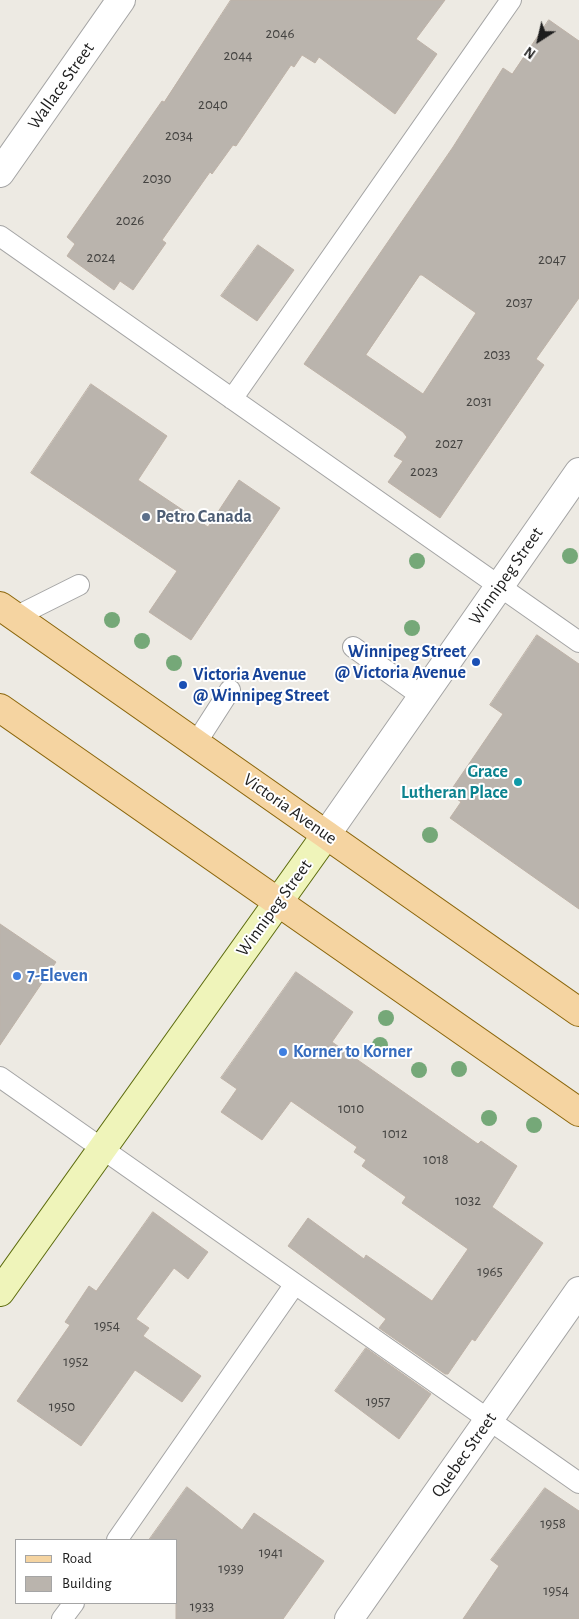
<!DOCTYPE html>
<style>
body{margin:0}
#map{position:relative;width:579px;height:1619px;overflow:hidden;background:#edeae3;font-family:"Alegreya Sans",sans-serif}
canvas{display:block}
.legend{position:absolute;left:15px;top:1539px;width:162px;height:65px;box-sizing:border-box;background:#fff;border:1px solid #a5a5a5;margin:0;padding:6px 9px;list-style:none;font-size:15px;color:#1d1d1d}
.legend li{display:flex;align-items:center;gap:10px;height:25px}
.legend b{width:25px;border:1px solid #a5a5a5}
.north{position:absolute;left:514px;top:15px;width:50px;height:50px;-webkit-text-stroke:4px #fff;paint-order:stroke;rotate:215deg;font-size:14px;font-weight:700;line-height:20px;text-align:center;color:#1d1d1d}
.north::after{content:'';display:block;margin:auto;width:18px;height:22px;background:#1d1d1d;clip-path:polygon(50% 0,100% 100%,50% 72%,0 100%)}
</style>
<div id="map">
<canvas width="579" height="1619"></canvas>
<ul class="legend">
<li><b style="height:6px;background:#f5d4a1"></b>Road</li>
<li><b style="height:14px;background:#bab4ad"></b>Building</li>
</ul>
<div class="north">N</div>
</div>
<script>
const g = document.querySelector('canvas').getContext('2d');
g.lineJoin = 'round';
function fillPath(path, color) { g.fillStyle = color; g.fill(path, 'evenodd'); }
function trace(path, color, width, dash) { g.strokeStyle = color; g.lineWidth = width; g.lineCap = dash ? 'butt' : 'round'; g.setLineDash(dash || []); g.stroke(path); }
function drawText(font, color, halo, rows, align = 'center') {
  g.font = font + ' "Alegreya Sans",sans-serif'; g.lineWidth = 4; g.setLineDash([]); g.textBaseline = 'middle'; g.strokeStyle = halo; g.fillStyle = color; for (const [text, x, y, turn = 0] of rows) {
    g.save(); g.translate(x, y); g.rotate((+turn || 0) * Math.PI / 180); g.textAlign = isNaN(turn) ? turn : align; if (halo) g.strokeText(text, 0, 0); g.fillText(text, 0, 0); g.restore();
  }
}
const building = new Path2D(`
 M231,0H445L416,39L437,54L395,114L319,57L315,63L302,55L294,67L291,65L236,146L233,145L212,174L210,172L162,240L166,243L133,290L120,281L114,290L67,256L75,244L67,237L162,101L164,102Z
 M549,20L579,41V298L536,359L544,365L440,518L388,482L403,461L394,456L407,437L403,432L304,364L453,147L503,68L512,74ZM420,275H422L476,313L423,394L366,355Z
 M258,245L294,270L257,321L221,296Z
 M91,384L167,436L138,480L208,527L239,480L280,508L191,640L149,612L177,571L31,473Z
 M537,635L579,664V909L450,818L461,802L449,793L503,714L490,705Z
 M0,924L56,962L0,1045Z
 M296,972L353,1012L332,1042L478,1144L481,1141L517,1166L492,1207L543,1243L475,1341L472,1339L448,1374H445L379,1328L386,1319L288,1246L308,1218L364,1259L366,1255L432,1301L468,1249L402,1203L406,1197L362,1166L366,1160L354,1152L357,1147L291,1101L262,1140L221,1112L237,1089L221,1078Z
 M153,1212L208,1252L188,1279L174,1268L136,1319L149,1328L143,1336L201,1376L182,1402L135,1370L81,1446L17,1401L70,1325L65,1322L89,1286L96,1291Z
 M366,1348L431,1394L399,1439L335,1391Z
 M187,1487L242,1530L254,1513L324,1561L283,1619H176V1540H149Z
 M545,1488L579,1511V1619H463L499,1566L491,1560Z`);
const service = new Path2D(`
 M0,236L579,642
 M232,399L511,0
 M15,617L79,585
 M353,647L423,697
 M196,743L230,690
 M0,1077L579,1483
 M117,1540L295,1284
 M62,1619L74,1603`);
const minor = new Path2D(`
 M0,173L121,0
 M349,1619L579,1291`);
const tertiary = new Path2D(`
 M326,835L579,472`);
const secondary = new Path2D(`
 M0,1292L326,835`);
const primary = new Path2D(`
 M0,606L579,1012
 M0,708L579,1112`);
const trees = [
 [570,556],
 [417,561],
 [112,620],
 [412,628],
 [142,641],
 [174,663],
 [430,835],
 [386,1018],
 [380,1045],
 [459,1069],
 [419,1070],
 [489,1118],
 [534,1125]
];
const markers = [
 [146,517,5,"#5c6f8a"],
 [476,662,5,"#1a4fb4"],
 [183,685,5,"#1a4fb4"],
 [518,782,5,"#0f9aa8"],
 [17,976,5,"#3f7fe0"],
 [283,1052,5,"#3f7fe0"]
];
const numberNames = [
 ["2046",280,33],
 ["2044",238,55],
 ["2040",213,104],
 ["2034",179,135],
 ["2030",157,178],
 ["2026",130,220],
 ["2024",101,257],
 ["2047",552,259],
 ["2037",519,302],
 ["2033",497,354],
 ["2031",479,401],
 ["2027",449,443],
 ["2023",424,471],
 ["1010",351,1108],
 ["1012",395,1133],
 ["1018",436,1159],
 ["1032",468,1200],
 ["1965",490,1271],
 ["1954",107,1325],
 ["1952",76,1361],
 ["1957",378,1401],
 ["1950",62,1406],
 ["1958",553,1523],
 ["1941",271,1552],
 ["1939",231,1568],
 ["1954",556,1590],
 ["1933",202,1606]
];
const streetNames = [
 ["Wallace Street",61,86,-55],
 ["Winnipeg Street",506,576,-55],
 ["Victoria Avenue",290,809,35],
 ["Winnipeg Street",274,908,-54],
 ["Quebec Street",464,1455,-55]
];
const serviceNames = [
 ["Petro Canada",156,517]
];
const transitNames = [
 ["Winnipeg Street",466,652],
 ["@ Victoria Avenue",466,673],
 ["Victoria Avenue",193,675,"left"],
 ["@ Winnipeg Street",193,696,"left"]
];
const cultureNames = [
 ["Grace",508,772],
 ["Lutheran Place",508,793]
];
const shopNames = [
 ["7-Eleven",27,976],
 ["Korner to Korner",293,1052]
];
fillPath(building, '#bab4ad');
trace(building, '#beb2a7', 1);
trace(service, '#a4a4a4', 22);
trace(minor, '#a4a4a4', 30);
trace(tertiary, '#a4a4a4', 30);
trace(secondary, '#5c6b0d', 30);
trace(primary, '#8b660b', 30);
trace(service, '#fff', 20);
trace(minor, '#fff', 28);
trace(tertiary, '#fff', 28);
trace(secondary, '#eff4ba', 28);
trace(primary, '#f5d4a1', 28);
g.fillStyle = '#75a878';
for (const [x, y] of trees) { g.beginPath(); g.arc(x, y, 8, 0, 2 * Math.PI); g.fill(); }
for (const [x, y, r, color] of markers) { const dot = new Path2D(); dot.arc(x, y, r, 0, 2 * Math.PI); g.fillStyle = color; g.fill(dot); trace(dot, '#fff', 2); }
drawText('15px', '#444341', null, numberNames);
drawText('18px', '#1d1d1d', '#fff', streetNames);
drawText('bold 18px', '#4e5e75', '#fff', serviceNames, 'left');
drawText('bold 18px', '#164399', '#fff', transitNames, 'right');
drawText('bold 18px', '#0d838f', '#fff', cultureNames, 'right');
drawText('bold 18px', '#366cbe', '#fff', shopNames, 'left');
</script>
